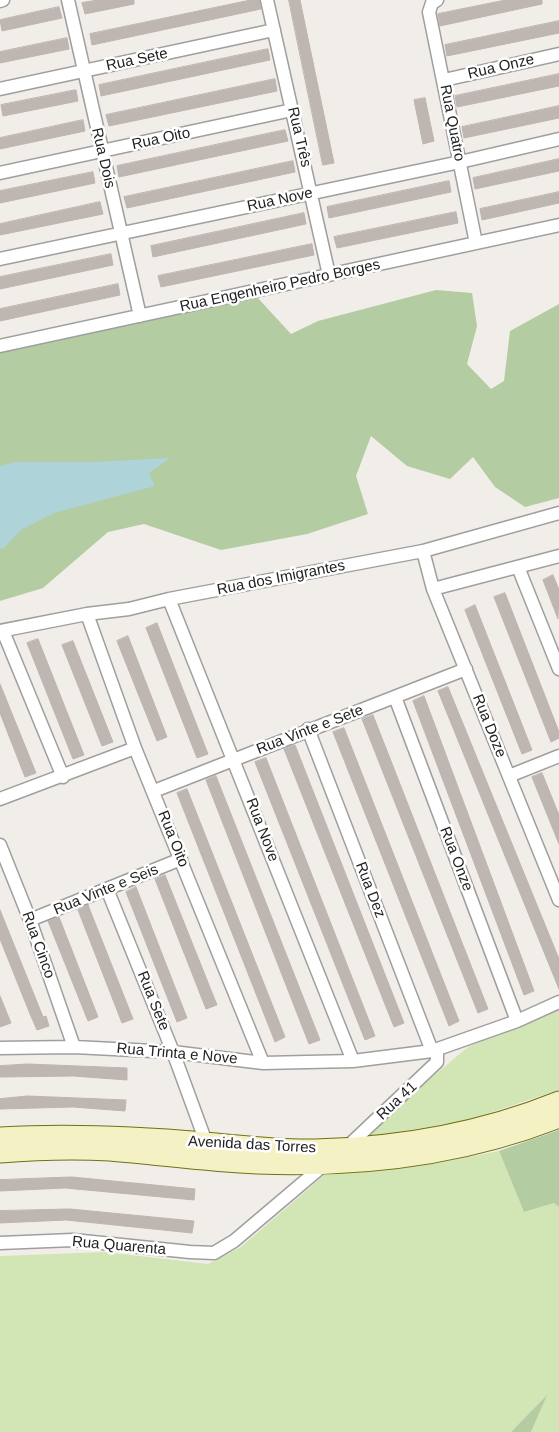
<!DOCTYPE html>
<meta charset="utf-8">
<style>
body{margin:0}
canvas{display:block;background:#f1eee9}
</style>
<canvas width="559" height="1432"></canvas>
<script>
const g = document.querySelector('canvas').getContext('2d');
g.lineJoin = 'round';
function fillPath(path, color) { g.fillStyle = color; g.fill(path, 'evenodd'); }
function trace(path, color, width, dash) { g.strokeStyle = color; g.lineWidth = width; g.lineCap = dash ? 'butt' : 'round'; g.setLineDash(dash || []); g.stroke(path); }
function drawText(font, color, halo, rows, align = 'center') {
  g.font = font + ' Helvetica,sans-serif'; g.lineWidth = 5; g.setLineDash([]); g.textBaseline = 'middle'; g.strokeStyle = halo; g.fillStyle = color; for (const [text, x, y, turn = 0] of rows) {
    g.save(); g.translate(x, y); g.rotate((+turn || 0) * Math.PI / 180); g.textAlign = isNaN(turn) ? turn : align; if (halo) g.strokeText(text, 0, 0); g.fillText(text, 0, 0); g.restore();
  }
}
const grass = new Path2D(`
 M559,1007V1090L468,1120L374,1136L370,1134L372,1128L468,1047Z
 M499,1151L524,1212L554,1203L559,1207V1432H531L546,1396L511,1432H0V1256L105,1252L208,1264L241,1247L328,1172L438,1163Z`);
const forest = new Path2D(`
 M436,290L472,293L477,326L467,364L491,389L504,381L510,331L559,304V498L525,507L495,487L473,457L450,479L407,466L371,436L356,476L368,514L307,534L221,550L144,524L108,532L43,588L0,601V350L257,297L291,334L318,321Z
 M559,1130V1207L554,1203L524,1212L499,1151Z
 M547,1395L531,1432H511Z`);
const water = new Path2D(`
 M170,458L149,473L155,486L54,513L21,530L3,549L0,548V466L16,462H94Z`);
const building = new Path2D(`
 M98,0H134V4L85,14L82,3Z
 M251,0H259L261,9L92,45L90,34Z
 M289,0H300L334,163L323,165Z
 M506,0H542V4L440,26L438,14Z
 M59,7L62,18L2,31L0,20Z
 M559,21V33L447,56L445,45Z
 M67,38L69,49L0,63V52Z
 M268,49L270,60L101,96L99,85Z
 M559,74V86L457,107L455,96Z
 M275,79L277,91L109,126L106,115Z
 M76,90L78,101L3,116L1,105Z
 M425,98L434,141L423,144L414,100Z
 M559,106V118L464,138L462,127Z
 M83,120L85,131L0,149V138Z
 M285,130L288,141L119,177L117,166Z
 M559,159V171L475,189L473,178Z
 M293,161L295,172L127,208L124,197Z
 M93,172L95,183L0,203V191Z
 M449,181L451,192L329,218L327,207Z
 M559,192V203L482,220L480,209Z
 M100,202L103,214L0,235V224Z
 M456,212L458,223L337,248L334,237Z
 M304,213L306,224L153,257L151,246Z
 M312,244L314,255L161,287L158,276Z
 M111,254L113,265L0,289V277Z
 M118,284L120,295L0,321V309Z
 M553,575L559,590L558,619L543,580Z
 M505,593L559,732V738L551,742L494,597Z
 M475,605L532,750L522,754L465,610Z
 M157,623L208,754L197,758L146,628Z
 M128,636L167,737L157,741L117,641Z
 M38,639L84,755L73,759L27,643Z
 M73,641L113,742L102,746L62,645Z
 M0,684L36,773L25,777L0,713Z
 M448,687L559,959V989L438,691Z
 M424,696L534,991L524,995L413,701Z
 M373,715L488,1009L478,1013L362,719Z
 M344,728L459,1021L449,1026L333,732Z
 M295,745L404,1023L394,1027L284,749Z
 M266,758L375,1036L365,1040L255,762Z
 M542,773L559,815V844L532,777Z
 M216,776L320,1040L309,1044L206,780Z
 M187,789L285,1037L275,1042L177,793Z
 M165,875L217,1005L206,1009L155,879Z
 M136,887L187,1018L177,1022L126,892Z
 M88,905L133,1019L122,1023L78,910Z
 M0,910L43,1017L46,1016L49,1026L37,1030L30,1014L0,939Z
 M59,917L98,1017L88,1021L48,921Z
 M0,996L11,1023L0,1027Z
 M28,1064L127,1068V1080L73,1076L0,1077V1066Z
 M28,1096L126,1100L125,1111L73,1107L0,1109V1099Z
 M72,1177L195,1189L194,1200L65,1188L0,1191V1180Z
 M70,1209L194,1221L192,1233L66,1220L0,1223V1211Z`);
const street = new Path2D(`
 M68,0L140,316
 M267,0L329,275
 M437,0L432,3L429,12L476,243
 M0,1L3,0
 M444,80L559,54
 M0,89L274,30
 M0,173L292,110
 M0,259L460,162L559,139
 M0,346L559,225
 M423,551L433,589L559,900
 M518,567L559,669
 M433,589L559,556
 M169,599L353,1061
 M87,614L135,748L263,1063
 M0,631L87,614L129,609L169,599L423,551L559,513
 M3,631L63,777
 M395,697L517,1021
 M308,729L432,1051
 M509,776L559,756
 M154,791L466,669
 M0,799L135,748
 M0,845L30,920L74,1047
 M107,889L173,1052L206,1142
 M30,920L181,859
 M0,1048L74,1047L173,1052L263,1063L353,1061L432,1051L517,1021L559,1002
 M347,1147L437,1062V1050
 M0,1243L73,1240L190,1252L214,1253L234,1241L325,1164`);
const secondary = new Path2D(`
 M0,1137C68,1133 136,1136 205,1142C241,1145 278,1150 315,1149C398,1147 482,1132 559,1101
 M0,1153C37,1150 73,1149 110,1151C159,1155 208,1162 257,1164C360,1168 463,1156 559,1118`);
const streetNames = [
 ["Rua Sete",137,60,-12],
 ["Rua Onze",501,67,-13],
 ["Rua Quatro",452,123,79],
 ["Rua Três",299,137,77],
 ["Rua Oito",161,139,-12],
 ["Rua Dois",103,158,77],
 ["Rua Nove",280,200,-12],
 ["Rua Engenheiro Pedro Borges",280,286,-12],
 ["Rua dos Imigrantes",281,578,-11],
 ["Rua Doze",489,726,68],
 ["Rua Vinte e Sete",310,730,-21],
 ["Rua Nove",262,830,69],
 ["Rua Oito",173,839,68],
 ["Rua Onze",456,859,69],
 ["Rua Vinte e Seis",106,890,-22],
 ["Rua Dez",370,890,69],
 ["Rua Cinco",38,945,70],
 ["Rua Sete",153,1001,68],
 ["Rua Trinta e Nove",177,1054,5],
 ["Rua 41",397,1101,-43],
 ["Avenida das Torres",252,1145,3],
 ["Rua Quarenta",119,1246,5]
];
fillPath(grass, '#d2e5b5');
fillPath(forest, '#b3cca2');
fillPath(water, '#aed4da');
fillPath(building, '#beb6b2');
trace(building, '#c1b4ad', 1);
trace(street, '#9f9f9f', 15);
trace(secondary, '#717110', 21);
trace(street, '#fff', 12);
trace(secondary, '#f4f2c4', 19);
drawText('15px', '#222', '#fff', streetNames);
</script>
